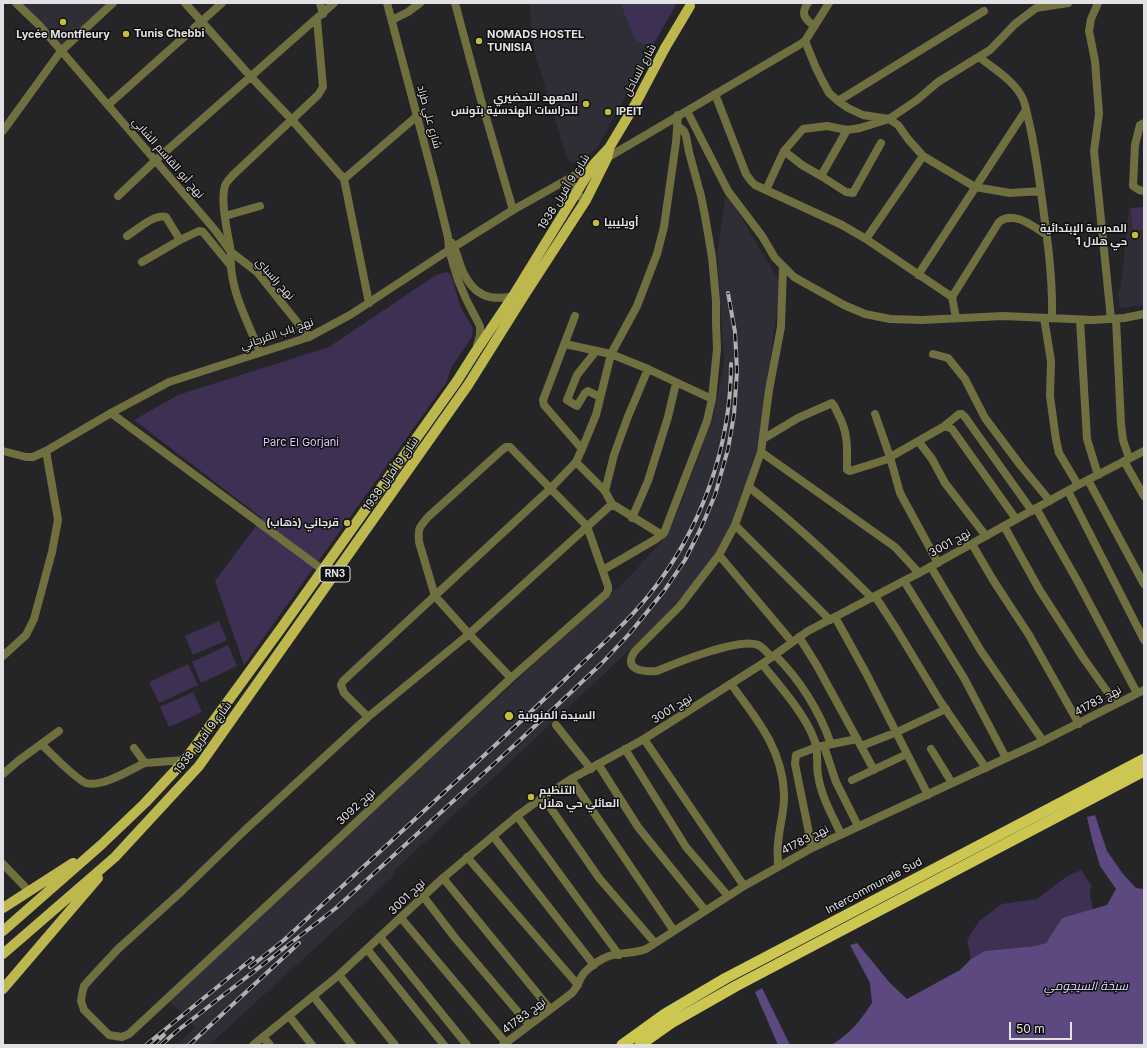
<!DOCTYPE html>
<meta charset="utf-8">
<style>
body{margin:0}
#map{position:relative;width:1147px;height:1048px;overflow:hidden;background:#252427;font-family:Inter,sans-serif}
canvas{display:block}
.frame{position:absolute;inset:0;border:4px solid #e2e1e3;pointer-events:none}
.scale{position:absolute;left:1009px;top:1022px;width:63px;height:18px;box-sizing:border-box;border:2px solid #e2e1e3;border-top:0;padding-left:5px;font-size:12px;line-height:14px;white-space:nowrap;color:#e2e1e3;-webkit-text-stroke:3px #0e0e0f;paint-order:stroke}
</style>
<div id="map">
<canvas width="1147" height="1048"></canvas>
<div class="frame"></div>
<div class="scale">50 m</div>
</div>
<script>
const g = document.querySelector('canvas').getContext('2d');
g.lineJoin = 'round';
function fillPath(path, color) { g.fillStyle = color; g.fill(path, 'evenodd'); }
function trace(path, color, width, dash) { g.strokeStyle = color; g.lineWidth = width; g.lineCap = dash ? 'butt' : 'round'; g.setLineDash(dash || []); g.stroke(path); }
function drawText(font, color, halo, rows, align = 'center') {
  g.font = font + ' Inter,Cairo,sans-serif'; g.lineWidth = 3; g.setLineDash([]); g.textBaseline = 'middle'; g.strokeStyle = halo; g.fillStyle = color; for (const [text, x, y, turn = 0] of rows) {
    g.save(); g.translate(x, y); g.rotate((+turn || 0) * Math.PI / 180); g.textAlign = isNaN(turn) ? turn : align; if (halo) g.strokeText(text, 0, 0); g.fillText(text, 0, 0); g.restore();
  }
}
const built = new Path2D(`
 M20,3H109L61,46Z
 M529,3H620L635,40L651,49L647,59L596,149L577,163H572L566,156L534,50Z
 M726,192L781,284L757,450L732,521L715,555L692,589L668,614L393,872L395,875L209,1045H177L195,1027L168,1000L628,578L664,539L680,506L714,415L724,361L717,255Z
 M1144,207V305L1120,308L1118,292L1121,285L1129,208Z`);
const green = new Path2D(`
 M620,3H677L651,49L635,40Z
 M1144,207V230H1133L1131,208Z
 M447,272L451,275L461,308L473,328L472,337L451,368L446,383L244,665L215,581L262,518L134,420L178,395L329,347L436,275Z
 M219,621L227,640L193,655L185,636Z
 M228,645L237,666L201,683L192,662Z
 M188,664L198,685L159,703L149,682Z
 M193,692L202,712L169,727L160,707Z
 M1081,870L1091,885L1090,895L1093,910L1062,918L1046,943L1035,946L985,951L971,959L967,940L979,921L1002,904L1037,899L1066,877Z`);
const water = new Path2D(`
 M1095,815L1107,851L1123,874L1136,888L1144,889V1045H831C850,1034 860,1021 872,1003L870,983L850,945L857,943L890,983L907,999L960,970L971,959L985,951L1035,946L1046,943L1062,918L1107,905L1116,889L1100,866L1092,839L1087,817Z
 M762,988L790,1045H778L755,992Z`);
const minor = new Path2D(`
 M185,3L251,77L292,120L344,179L369,303
 M320,3L323,14
 M455,3L481,100L513,210
 M808,3C800,14 805,19 814,26
 M1098,3L1091,19L1089,31L1095,61L1099,114L1094,151L1111,319
 M392,20L408,12L420,3
 M805,41L816,68L823,82L829,93L838,101L848,108L863,115L889,119L898,125L908,139L923,156L975,187L1010,193L1041,191
 M979,57C994,69 1015,81 1023,99C1026,106 1027,115 1029,122C1034,143 1037,164 1040,185C1046,230 1053,273 1052,318
 M715,94L746,174L751,181L755,185L842,225L866,239L952,297
 M838,101L984,11
 M108,105L222,3
 M687,111L728,191L762,236L775,258L794,277L844,305L865,314L890,319L922,320L1003,316L1094,320L1124,318L1144,314
 M1144,123L1140,125L1135,145L1133,186L1139,190L1144,191
 M784,151L802,165L821,176L847,130
 M821,176L846,192L853,193L881,143
 M344,179L417,116
 M766,190L784,151L803,129L827,126L847,130L860,128L889,119L917,100L938,82L990,50L1015,24L1036,8L1068,3
 M118,196L156,160L334,3
 M225,216L260,206
 M127,236C137,230 155,213 166,217L180,240
 M866,239L923,156
 M142,262L180,240L199,231L203,232L230,265
 M918,275L1026,110
 M575,316L543,400L544,405L582,449
 M956,318L952,297L999,222C1014,210 1034,227 1047,235
 M1044,318L1051,361L1050,396L1056,440L1059,453L1078,485
 M1116,319L1121,424L1123,440L1129,458
 M1080,320L1087,439L1098,475
 M309,337L257,272L231,252C228,235 220,201 225,186C226,182 230,179 233,175L318,95L323,87L317,20
 M565,344L611,354L648,369L712,399
 M596,351L577,375L567,400L577,406L585,393L588,391L600,397
 M933,354L948,358L965,379L985,418L1021,466L1050,501
 M111,413L323,570
 M875,414L890,457L900,493L938,563
 M943,427L959,414H962L965,417L1032,511
 M763,439L798,418L832,403C835,406 836,410 838,414C849,434 847,449 847,470L850,471L885,460L943,427H948L952,429L1016,519
 M919,442L932,459L945,483L986,536
 M761,452L895,547L919,573
 M1124,461L1144,496
 M576,462L605,491L612,504L662,535
 M1088,480L1144,584
 M749,487C792,521 833,559 872,598
 M605,491L614,455L627,419L648,369
 M1068,491L1144,640
 M1036,508L1078,582L1137,693
 M632,518L648,481L668,417L676,383
 M735,525L830,620
 M1004,526L1039,589L1084,659L1116,704
 M972,544L993,580L1029,635L1079,724
 M719,555L792,642
 M931,567L981,651L1043,741
 M603,570L656,539L664,533L707,421L712,399L717,349L716,323V301L712,257L705,216L701,196L689,152L686,136L684,131L677,125
 M904,581L964,678L1006,758
 M875,596L897,630L940,701L986,768
 M835,617L866,673L928,795
 M799,637L816,664L874,770
 M775,655C801,681 819,710 831,744
 M3,656L26,635L34,619L52,552L58,520L46,451
 M772,657C768,654 763,647 758,645C740,637 676,663 657,671C643,672 622,670 635,651L680,606L719,555L735,525L761,452L769,390L781,327L783,268
 M762,664C779,685 805,714 814,739C819,750 816,763 818,775C821,796 832,815 841,834
 M511,678L469,634L435,596L419,542C418,527 419,528 428,517L502,450L506,447H510L587,526L608,586V590L606,594L511,678L129,1034L122,1037L109,1035L84,1010L81,1001L82,994L84,986L91,978L118,949L181,892L244,831L368,717L469,634L612,504
 M731,684C756,718 782,748 784,793C785,810 779,827 778,844C777,851 778,859 778,866
 M368,717L344,693L341,685L343,681L550,489L576,462L582,449L596,415L611,354L637,306L657,254L664,227L676,142L678,115
 M556,725L591,769
 M644,739L744,886
 M41,744C51,753 75,779 86,783C102,788 131,769 145,763
 M824,746L836,782L858,826
 M861,746L897,732L946,709
 M134,748L145,763L185,760
 M625,749L686,847L728,896
 M931,749L952,783
 M598,764L638,827L705,910
 M3,774L18,761L59,731
 M571,779L674,931
 M852,780L907,754
 M543,797L599,878L655,943
 M517,816L619,955
 M493,836L594,965
 M812,848L795,764L796,755L817,747L857,739
 M467,857L578,985
 M3,864L29,891
 M443,878L550,1009
 M423,896L456,939L529,1025
 M401,918L506,1043
 M380,937L467,1045
 M367,949L444,1045
 M339,975L395,1045
 M313,996L352,1045
 M289,1016L312,1045
 M263,1037L270,1045
 M503,1045L572,993C579,986 579,978 585,972C591,966 601,959 609,956C621,952 634,954 646,949L744,886L812,848L1043,741L1144,690`);
const tertiary = new Path2D(`
 M16,3L40,26L215,230L231,252C228,287 247,320 260,352
 M387,3L435,184L448,237L449,250L458,280L466,299L480,326V335L477,346
 M3,131L61,51L113,3
 M605,159L799,45L805,41L829,3
 M563,183L573,185L576,194L586,200
 M452,243C457,252 459,263 463,272C475,297 490,301 516,296
 M3,451L26,457H33L46,451L111,413L169,382L309,337L350,315L449,250L513,210L593,165
 M253,1045L339,975L443,878L517,816L543,797L571,779L644,739L762,664L808,631L919,573L1078,485L1144,451`);
const primary = new Path2D(`
 M3,908L73,863
 M3,931L101,845L145,803L185,760L282,627L457,381L476,351L513,296L594,164L609,148L636,103L665,48
 M3,954L115,857L199,766L468,385L525,294L586,200L607,158L609,150
 M3,989L98,878`);
const trunk = new Path2D(`
 M622,1045L665,1014L726,978L1144,759
 M640,1045L671,1023L736,986L1144,771`);
const rail = new Path2D(`
 M250,967L284,940C353,877 421,813 490,750C519,723 549,695 578,667C603,644 628,621 649,595C701,530 731,447 731,364
 M146,1045L253,958
 M153,1045L164,1035
 M161,1045L177,1031L336,908L519,741L602,663L630,633L664,591L685,560L701,528L715,495L728,449L734,415L737,371L735,332L728,293
 M189,1045L299,943`);
const primaryBridge = new Path2D(`
 M665,48L690,6`);
const markers = [
 [63,22,4,"#c2bd3f"],
 [126,34,4,"#c2bd3f"],
 [479,41,4,"#c2bd3f"],
 [586,104,4,"#c2bd3f"],
 [608,112,4,"#c2bd3f"],
 [596,223,4,"#c2bd3f"],
 [1135,235,4,"#c2bd3f"],
 [347,523,4,"#c2bd3f"],
 [509,716,5,"#c2bd3f"],
 [531,797,4,"#c2bd3f"]
];
const shields = [
 [335,574,30]
];
const shieldNames = [
 ["RN3",335,574]
];
const poiNames = [
 ["Tunis Chebbi",134,34],
 ["Lycée Montfleury",63,35,"center"],
 ["NOMADS HOSTEL",487,35],
 ["TUNISIA",487,48],
 ["المعهد التحضيري",578,98,"right"],
 ["للدراسات الهندسية بتونس",578,111,"right"],
 ["IPEIT",616,112],
 ["أويليبيا",604,223],
 ["المدرسة الإبتدائية",1127,229,"right"],
 ["حي هلال 1",1127,242,"right"],
 ["قرجاني (ذهاب)",339,523,"right"],
 ["السيدة المنوبية",518,716],
 ["التنظيم",539,791],
 ["العائلي حي هلال",539,804]
];
const streetNames = [
 ["شارع الساحل",640,70,-62],
 ["شارع علي طراد",429,117,75],
 ["نهج أبو القاسم الشابي",168,158,49],
 ["شارع 9 أفريل 1938",564,192,-58],
 ["نهج راسباي",275,279,48],
 ["نهج باب القرجاني",277,334,-19],
 ["شارع 9 أفريل 1938",391,474,-55],
 ["نهج 3001",950,543,-29],
 ["نهج 41783",1098,701,-28],
 ["نهج 3001",672,709,-32],
 ["شارع 9 أفريل 1938",203,738,-53],
 ["نهج 3092",356,807,-43],
 ["نهج 41783",805,840,-27],
 ["Intercommunale Sud",874,886,-28],
 ["نهج 3001",407,897,-44],
 ["نهج 41783",524,1016,-37]
];
const parkNames = [
 ["Parc El Gorjani",301,443]
];
const waterNames = [
 ["سبخة السيجومي",1086,986]
];
fillPath(built, '#2f2d35');
fillPath(green, '#3d3053');
fillPath(water, '#5d4880');
trace(minor, '#706f3f', 8);
trace(tertiary, '#706f3f', 8);
trace(primary, '#bcb84e', 10);
trace(trunk, '#cbc750', 11);
trace(rail, '#b0afb1', 4);
trace(rail, '#0e0e0f', 2.5, [8]);
trace(primaryBridge, '#bcb84e', 10);
for (const [x, y, r, color] of markers) { const dot = new Path2D(); dot.arc(x, y, r, 0, 2 * Math.PI); g.fillStyle = color; g.fill(dot); trace(dot, '#0e0e0f', 1.5); }
for (const [x, y, w] of shields) { const box = new Path2D(); box.roundRect(x - w / 2, y - 8, w, 16, 3); g.fillStyle = '#0e0e0f'; g.fill(box); trace(box, '#e2e1e3', 1); }
drawText('bold 10px', '#e2e1e3', null, shieldNames);
drawText('bold 11px', '#e2e1e3', '#0e0e0f', poiNames, 'left');
drawText('11px', '#e2e1e3', '#0e0e0f', streetNames);
drawText('11px', '#d9c9fc', '#0e0e0f', parkNames);
drawText('italic 12px', '#e4d9fc', '#0e0e0f', waterNames);
</script>
